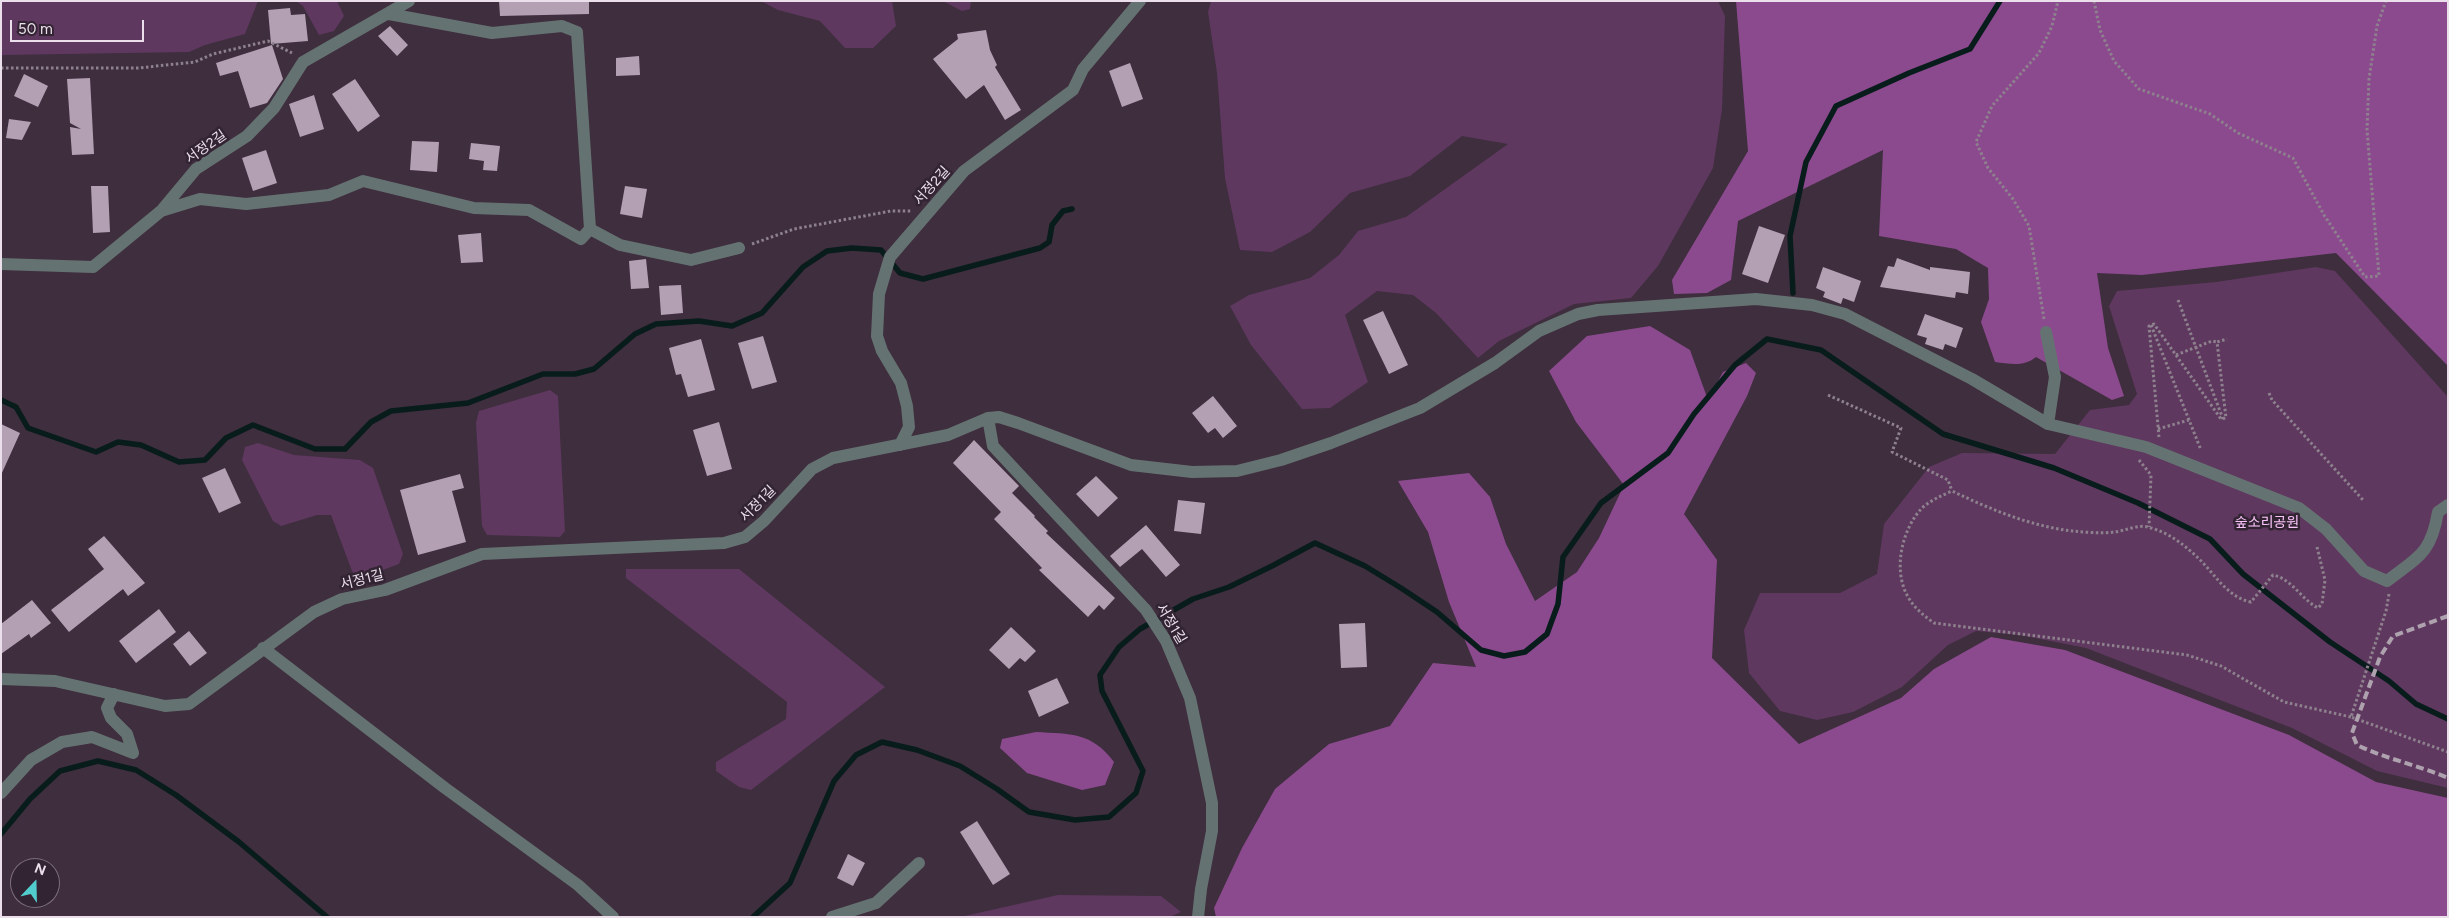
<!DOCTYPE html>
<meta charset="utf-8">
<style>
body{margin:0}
#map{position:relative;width:2449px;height:918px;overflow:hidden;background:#3e2e3e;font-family:Figtree,sans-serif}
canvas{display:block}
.frame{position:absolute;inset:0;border:2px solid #eadfea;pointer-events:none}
.north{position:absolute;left:10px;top:858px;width:50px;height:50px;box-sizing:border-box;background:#332433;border:1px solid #7c6f7c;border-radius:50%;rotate:21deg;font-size:14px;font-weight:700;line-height:20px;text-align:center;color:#eadfea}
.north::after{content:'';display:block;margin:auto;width:18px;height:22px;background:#52cdce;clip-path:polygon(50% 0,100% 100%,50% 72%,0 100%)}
.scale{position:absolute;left:10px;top:20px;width:134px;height:22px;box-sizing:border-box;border:2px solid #eadfea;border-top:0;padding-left:6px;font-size:15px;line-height:18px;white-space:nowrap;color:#eadfea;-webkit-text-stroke:4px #332433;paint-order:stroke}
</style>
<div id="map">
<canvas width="2449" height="918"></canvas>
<div class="frame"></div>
<div class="north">N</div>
<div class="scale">50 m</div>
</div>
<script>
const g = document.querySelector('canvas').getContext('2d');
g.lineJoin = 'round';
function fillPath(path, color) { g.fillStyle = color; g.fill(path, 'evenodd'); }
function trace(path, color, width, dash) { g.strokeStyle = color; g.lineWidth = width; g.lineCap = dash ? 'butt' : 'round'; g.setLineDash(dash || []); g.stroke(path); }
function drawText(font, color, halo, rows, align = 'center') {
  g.font = font + ' Figtree,"Noto Sans KR",sans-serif'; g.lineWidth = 5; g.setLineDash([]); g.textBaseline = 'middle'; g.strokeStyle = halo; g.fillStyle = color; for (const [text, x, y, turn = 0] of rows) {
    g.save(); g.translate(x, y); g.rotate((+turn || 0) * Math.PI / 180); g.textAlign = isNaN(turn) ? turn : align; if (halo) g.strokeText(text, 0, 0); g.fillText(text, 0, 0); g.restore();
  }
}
const green = new Path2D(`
 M1,1H258L245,34L205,45L189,52L1,55Z
 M296,1H337L344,16L334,31L319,35L303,6Z
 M761,1H892L896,26L873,48H845L820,21L778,10Z
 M943,1H971L970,9L962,11Z
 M1211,1H1718L1725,16L1722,109L1713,168L1658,266L1631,298L1574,304L1499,341L1478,358L1436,313L1413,295L1377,291L1345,315L1368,382L1330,408L1302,409L1251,345L1230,306L1249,295L1310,278L1339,255L1358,231L1406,217L1508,144L1462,136L1410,176L1350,193L1310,232L1272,252L1240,250L1225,178L1217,73L1208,12Z
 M2316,267L2335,271L2448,397V788L2377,771L2292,728L2086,648L2020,635L1976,631L1948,645L1902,687L1853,712L1817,720L1780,711L1749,673L1744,630L1760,593H1840L1877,574L1884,524L1929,467L1962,453L2055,454L2090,410L2129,405L2137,394L2109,306L2117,291L2216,282Z
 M550,390L558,396L565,531L560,537L487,535L482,526L476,423L479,411Z
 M258,443L294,455L360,460L373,468L403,554L399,564L358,579L352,571L331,515H317L281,526L273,521L242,460L245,447Z
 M626,569H739L885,687L751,790L739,787L716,771V762L786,719L787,702L626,578Z
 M1058,895L1161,896L1181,912L1170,917H960Z`);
const forest = new Path2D(`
 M1736,1H2448V366L2336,253L2142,275L2097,273L2108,348L2124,396L2112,400L2036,357C2024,367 2010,364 1995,362L1981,322L1989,299L1988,268L1956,249L1879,236L1883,150L1738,221L1731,280L1707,293L1674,294L1672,280L1748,151Z
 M1650,326L1690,350L1708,400L1723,372L1746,363L1756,373L1747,396L1684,514L1717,560L1712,658L1799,744L1901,698L1934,669L1991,637L2065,650L2289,735L2376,782L2448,798V917H1216L1214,908L1242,848L1275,789L1329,744L1390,726L1433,663L1476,667L1449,602L1428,532L1398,481L1469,473L1490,497L1506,544L1535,601L1577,572L1599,538L1624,485L1576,422L1549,371L1587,336Z
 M1036,732C1070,734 1092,732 1114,762L1105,785L1082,790L1027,773L1000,748L1002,739Z`);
const stream = new Path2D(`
 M1793,293L1790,236L1806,162L1836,106L1909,73L1970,49L2000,1
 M1,400L16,407L28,428L96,452L118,442L141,445L179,462L205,460L226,438L253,425L315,449H345L371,422L391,411L468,403L543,374H575L594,369L635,334L656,324L699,321L732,326L762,313L803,267L827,251L852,248L881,250L900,273L923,279L1040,248L1049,242L1052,225L1063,211L1072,209
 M1,834L30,799L60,771L98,761L136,770L176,795L239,842L327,917
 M753,917L790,883L834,781L856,755L882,742L917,750L960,766L997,789L1029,812L1075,820L1109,817L1136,793L1143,771L1102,691L1100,675L1119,647L1140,629L1193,599L1229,587L1272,566L1315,543L1365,566L1401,588L1437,612L1481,650L1504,656L1525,652L1547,634L1558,604L1563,557L1601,503L1668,453L1694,414L1735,365L1767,339L1821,350L1943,434L2054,468L2138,503L2210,539L2243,574L2330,642L2389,681L2416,704L2448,719`);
const building = new Path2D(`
 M499,1H589V14L500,16Z
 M290,8L291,15L305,14L308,41L271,44L268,10Z
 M390,26L408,45L397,56L378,36Z
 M986,30L990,50L997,65L995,67L1021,110L1005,120L984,85L966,99L933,59L958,39L957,34Z
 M272,45L283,79L267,103L250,108L238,71L220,76L216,63Z
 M639,56L640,75L616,76V58Z
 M1130,63L1143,99L1122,107L1109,71Z
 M24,74L48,86L38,107L14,96Z
 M90,78L94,154L72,155L70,127L81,129L70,123L67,79Z
 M355,79L380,116L358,132L332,94Z
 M314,95L324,129L300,137L289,104Z
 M9,119L31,122L22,140L6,138Z
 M412,141L439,142L437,172L410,170Z
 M471,143L500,146L497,171L483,170L484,161L469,159Z
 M266,150L277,183L253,191L242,158Z
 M91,186H108L110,232L93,233Z
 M625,186L647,189L642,218L620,214Z
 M1759,226L1785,235L1768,283L1742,274Z
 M481,233L483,262L461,263L458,235Z
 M1897,258L1930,270V267L1970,272L1968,294L1956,292L1955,298L1880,287L1888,266L1894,267Z
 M646,259L649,288L631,289L629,261Z
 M1823,267L1861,281L1854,302L1843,298L1841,304L1823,297L1825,292L1816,288Z
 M681,285L683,313L661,315L659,286Z
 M1383,311L1408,365L1389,374L1363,320Z
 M1925,314L1963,328L1956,348L1945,344L1943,350L1925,344L1927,338L1917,335Z
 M763,336L777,382L752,389L738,343Z
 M701,339L715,390L688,397L681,374L676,375L669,348Z
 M1213,396L1237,426L1223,438L1215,428L1208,433L1192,413Z
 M719,422L732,469L707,476L693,430Z
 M1,424L20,433L1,475Z
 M974,440L1019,486L1012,493L1035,516L1034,517L1048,531L1046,533L1115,598L1104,610L1099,605L1088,617L1039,570L1042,568L994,519L1001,512L953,463Z
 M225,468L241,503L219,513L202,478Z
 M460,474L464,488L452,491L466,542L418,555L400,490Z
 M1096,476L1118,498L1098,517L1076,494Z
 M1178,500L1205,503L1201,534L1174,531Z
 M1146,525L1180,565L1166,577L1142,549L1120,567L1110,556Z
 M104,536L145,583L128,596L123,589L69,632L51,610L104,569L88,549Z
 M32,600L51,623L31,638L29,634L1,654V624Z
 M159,609L176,632L136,663L119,641Z
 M1365,623L1367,667L1341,668L1339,624Z
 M1011,627L1036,651L1025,662L1020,658L1009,669L989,650Z
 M189,631L207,653L190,666L173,644Z
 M1057,678L1069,703L1039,717L1028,691Z
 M977,821L1010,874L993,885L960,832Z
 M848,854L865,863L853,886L837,878Z`);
const path = new Path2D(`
 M2094,1L2100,30L2114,61L2139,89L2210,114L2238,133L2293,158L2324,215L2365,277L2379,276L2367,130L2369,79L2377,26L2386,1
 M1,68H138L195,62L213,54L268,41L292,53
 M752,244L794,229L891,211H911
 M2178,300L2223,419
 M2044,319L2029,226L2013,199L1988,168L1976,142L1992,106L2039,53L2052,26L2058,1
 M2151,325L2201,450
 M2176,355L2212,341L2217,342
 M2269,393L2272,400L2363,500
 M1828,395L1901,428L1892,452L1948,480L1952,491
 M2158,429L2189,420
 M2159,437L2149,326L2154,324L2221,419L2226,418L2217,342L2227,339
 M2139,460L2151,475L2149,527
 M2317,547L2325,580L2322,604L2318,608C2301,599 2292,579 2273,575L2251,602C2226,597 2214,572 2196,556C2183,544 2169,533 2151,528C2139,523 2126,531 2114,532C2101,534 2085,532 2072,531C2030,526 1990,509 1952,491C1941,496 1931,500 1922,508C1902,529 1893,569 1907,595C1913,607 1923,615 1934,623L2187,655L2221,666L2284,702L2351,717
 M2389,594L2386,611L2351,717L2448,752`);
const minor = new Path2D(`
 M161,211L200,199L246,204L329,195L363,181L474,208L529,210L581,239L590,229L577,32L562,26L492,33L389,14
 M590,229L620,245L691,260L739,248
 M1,264L93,267L161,211L196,169L247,136L274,108L303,62L409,1
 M2046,332L2055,377L2048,424
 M988,418L993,446L1146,610L1166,641L1190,698L1212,803V831L1201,889L1198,917
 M900,445L909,427L907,406L901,383L882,351L877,336L879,294L890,257L964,171L1073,90L1083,69L1140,1
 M263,648L445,788L578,885L613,917
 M1,679L55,681L165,706L189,704L314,612L342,599L385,590L482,554L724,543L745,537L764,521L812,469L833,458L948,435L988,418L999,417L1018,423L1131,465L1192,472L1237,471L1281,460L1331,443L1420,408L1495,363L1539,331L1578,314L1598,310L1756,299L1812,305L1845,314L1972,379L2048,424L2146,447L2299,508L2326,529L2364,571L2387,581C2418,557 2431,554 2438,512L2448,505
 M1,793L31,760L62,742L92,737L133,753L127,734L111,718L107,708L114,694
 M832,917L876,903L919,863`);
const rail = new Path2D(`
 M2448,616L2393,636L2380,657L2352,733L2357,745C2386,759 2418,765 2448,778`);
const streetNames = [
 ["서정2길",206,147,-35],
 ["서정2길",932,186,-48],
 ["서정1길",758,504,-45],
 ["서정1길",362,580,-14],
 ["서정1길",1171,624,59]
];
const parkNames = [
 ["숲소리공원",2267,523]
];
fillPath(green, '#5f385f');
fillPath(forest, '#8c4a8e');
trace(stream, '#081c1c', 5.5);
fillPath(building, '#b3a0b3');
trace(path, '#8e818e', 3, [2.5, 2.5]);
trace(minor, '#657272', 12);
trace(rail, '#afa2af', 4, [8, 4]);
drawText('14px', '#eadfea', '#332433', streetNames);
drawText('14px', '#f9c2f9', '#332433', parkNames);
</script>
